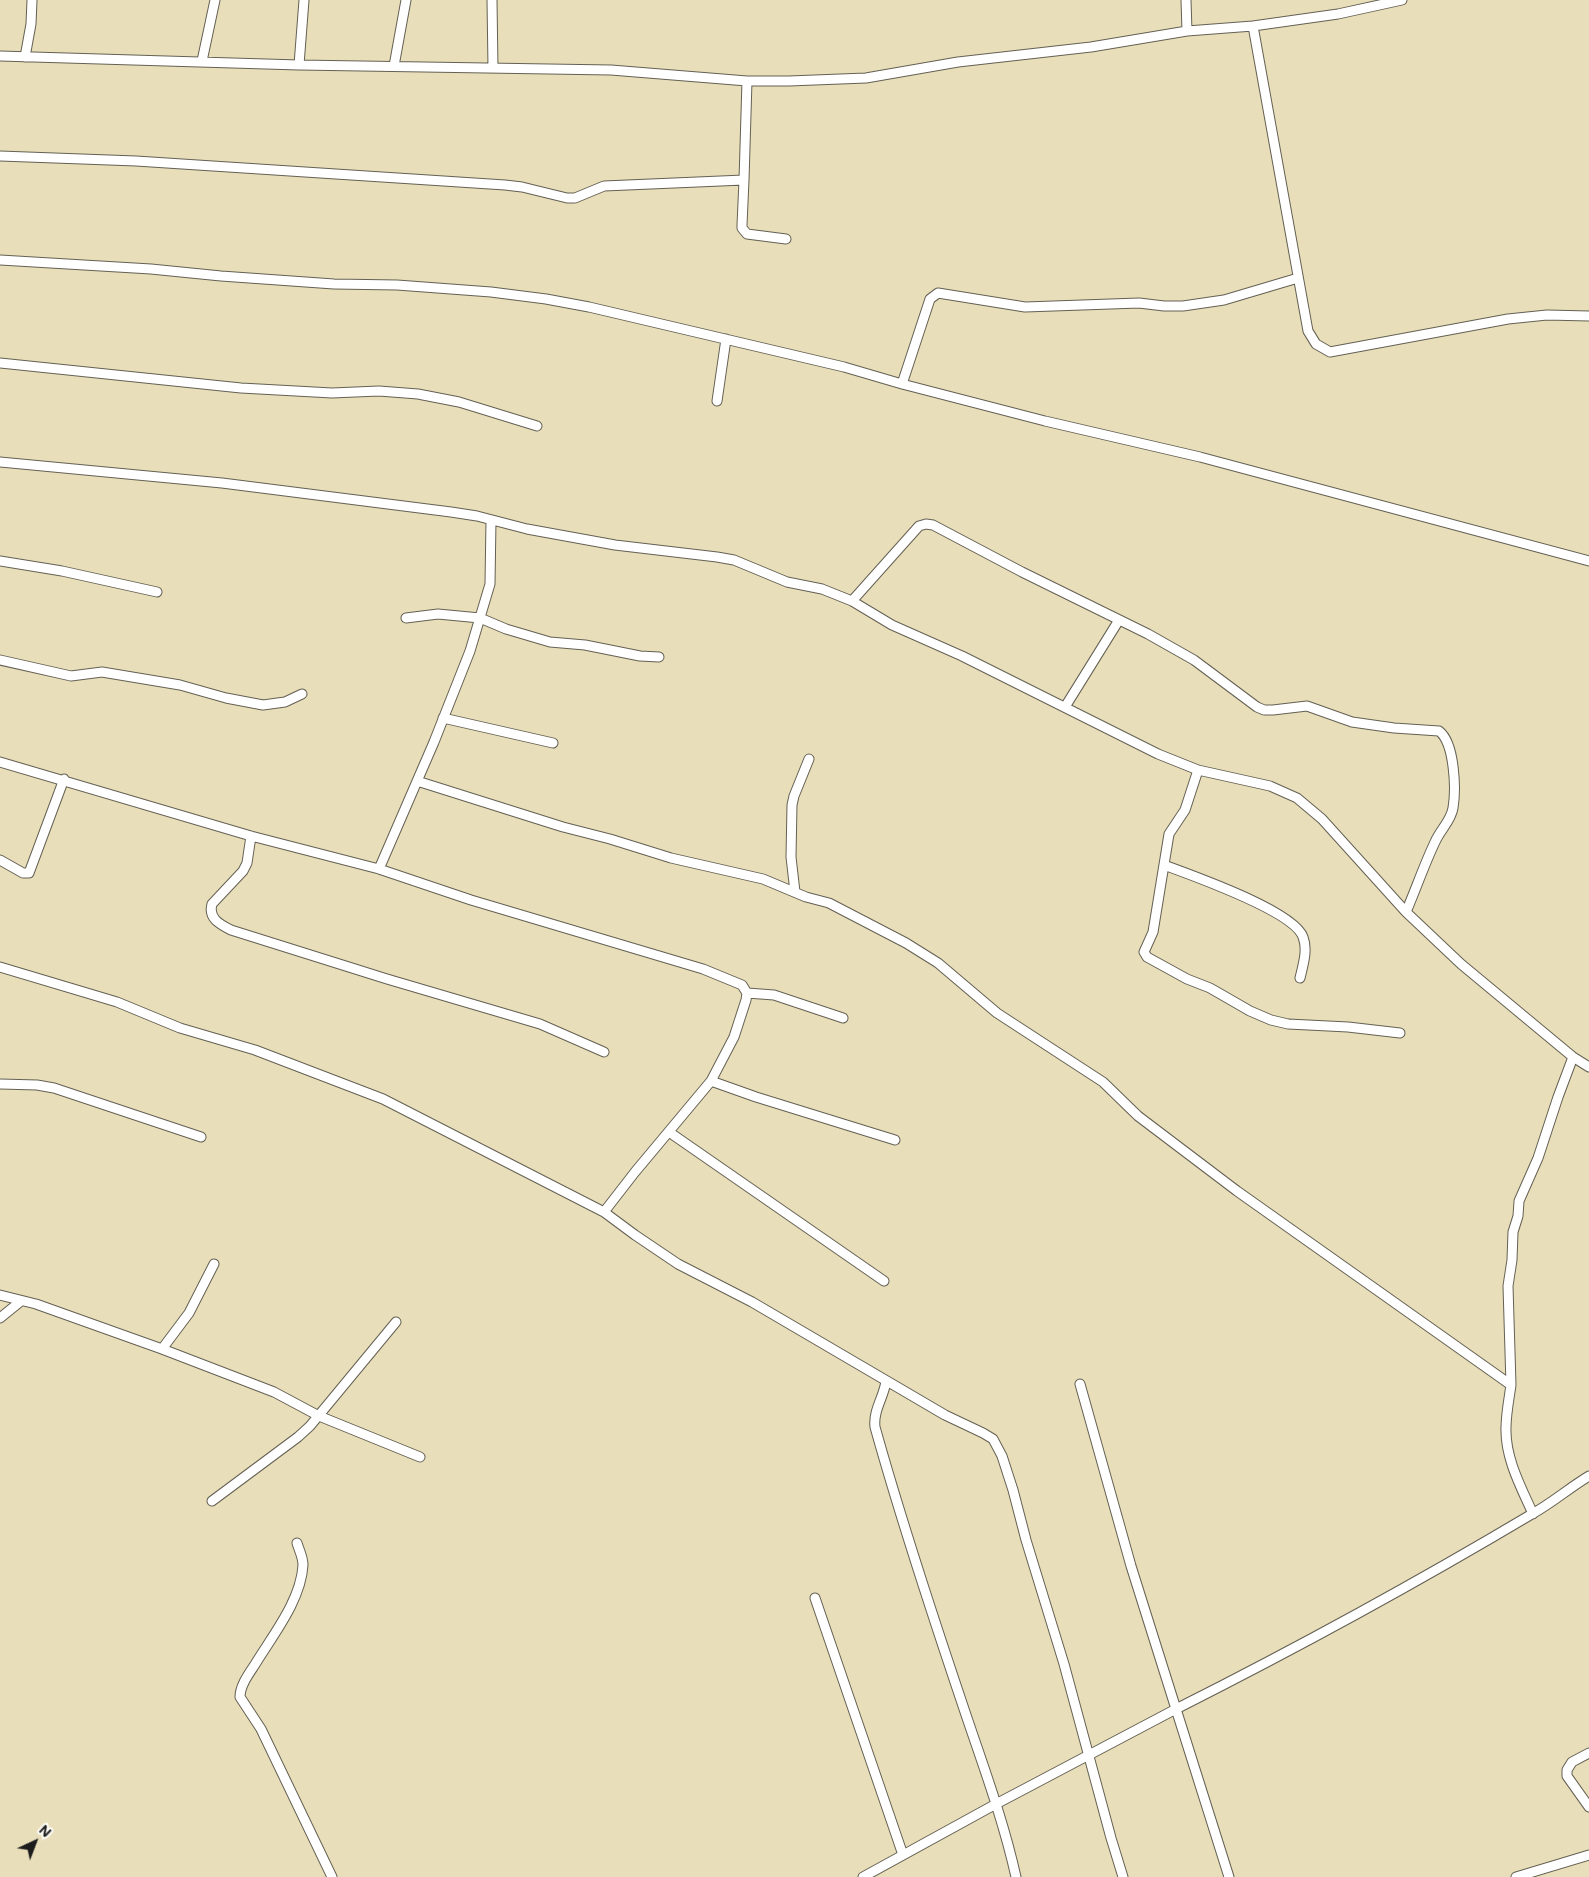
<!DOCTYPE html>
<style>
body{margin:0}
#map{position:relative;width:1589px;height:1877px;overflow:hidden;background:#e9deba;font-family:Mali,sans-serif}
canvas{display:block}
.north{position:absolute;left:10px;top:1817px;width:50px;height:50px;-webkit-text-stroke:4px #fdfcf7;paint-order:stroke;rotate:43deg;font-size:14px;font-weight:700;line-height:20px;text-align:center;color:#1c1c1c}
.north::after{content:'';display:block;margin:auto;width:18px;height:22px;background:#1c1c1c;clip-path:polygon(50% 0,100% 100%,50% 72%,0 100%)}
</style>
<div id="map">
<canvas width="1589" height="1877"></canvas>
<div class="north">N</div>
</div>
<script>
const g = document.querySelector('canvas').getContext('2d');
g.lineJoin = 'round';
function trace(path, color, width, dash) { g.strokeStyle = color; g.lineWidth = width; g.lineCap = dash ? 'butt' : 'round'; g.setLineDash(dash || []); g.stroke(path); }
const street = new Path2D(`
 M304,0L299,65L611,70L747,81H789L866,78L958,62L1091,47L1187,31L1253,26L1338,14L1402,0
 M492,0L493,68
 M1186,0L1187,31
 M1253,26L1308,331L1316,344L1330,352L1508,319L1547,315L1589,316
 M0,56L299,65
 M25,57L31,24L32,0
 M202,61L215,0
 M394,66L406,0
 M0,156L136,161L505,185L522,187L567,198H575L604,186L744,180L747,81
 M744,180L742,225V228L747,234L786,239
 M0,260L151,269L221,276L334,284L397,285L491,292L546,299L589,307L844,367L902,384L1045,421L1200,457L1589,561
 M0,363L241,388L332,393L379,391L418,394L459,402L537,426
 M902,384L930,299L938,293L1025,307L1139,303L1164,306H1183L1224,300L1298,278
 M717,401L726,339
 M0,462L222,483L451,512L477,516L527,529L615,545L717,557L734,560L787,582L822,589L852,601L892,625L962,656L1158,754L1198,770L1270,786L1297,798L1322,819L1406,912L1461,964L1573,1057L1589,1067
 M0,561L62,571L157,592
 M852,601L919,526L926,524L933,525L1022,572L1148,634L1194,660L1257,707L1264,710H1273L1307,706L1352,722L1394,728L1439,731C1455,743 1456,790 1453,808C1451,821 1440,830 1435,842C1424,865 1416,889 1406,912
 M406,618L438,614L480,618L506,629L550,642L585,645L640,656L659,657
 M0,660L71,676L102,672L180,685L226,698L263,705L285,702L302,694
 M1065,707L1119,620
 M443,718L553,743
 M0,762L251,836L379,869L471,900L703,969L742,985L747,993L746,1000L734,1037L711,1081L635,1172L604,1212
 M1198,770L1185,810L1169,834L1153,932L1144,952L1147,957L1187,979L1210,988L1250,1011L1271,1020L1288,1024L1348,1027L1400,1033
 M417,781L563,827L610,839L671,858L763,879L806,897L829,903L906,943L938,963L997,1013L1103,1082L1138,1116L1237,1191L1511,1385C1509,1399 1506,1414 1506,1428C1505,1458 1521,1487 1533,1514
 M251,836L247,863L243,871L212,904C208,918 219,924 231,930L387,979L540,1024L604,1052
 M0,860L23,873H29L64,779
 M1164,865C1191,875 1294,911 1303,937C1308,950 1303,965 1300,978
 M379,869L434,742L470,651L490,584L491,520
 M795,892L791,857L792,805L794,796L809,759
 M0,967L117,1002L180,1028L255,1050L383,1099L604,1212L635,1235L678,1264L752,1302L945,1415L983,1433L993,1439L1002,1456L1013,1490L1026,1540L1064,1664L1111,1838L1123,1877
 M747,993L774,995L843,1018
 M711,1081L756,1097L895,1140
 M0,1084L37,1085L54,1088L201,1137
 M669,1132L884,1281
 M0,1295L36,1304L162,1349L274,1392L319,1416L420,1457
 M0,1318L21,1301
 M162,1349L189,1313L214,1264
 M886,1381C884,1397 873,1410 875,1427C901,1520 931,1611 962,1703C981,1760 1003,1818 1016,1877
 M1511,1385L1508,1286L1512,1260L1513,1232L1518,1216L1519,1201L1538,1158L1558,1097L1573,1057
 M212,1501L298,1437L310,1426L396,1322
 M297,1543C299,1550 303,1557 303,1565C301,1601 272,1636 254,1666C248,1675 240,1686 240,1697L261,1729L332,1877
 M815,1598L903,1855
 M1589,1753L1572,1762L1567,1770V1776L1589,1807
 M863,1877L996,1804L1176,1709L1131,1566L1080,1384
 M1229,1877L1176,1709C1297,1648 1416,1583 1532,1514C1552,1503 1569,1488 1589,1476
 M1516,1877L1589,1855`);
trace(street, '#646053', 11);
trace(street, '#fff', 9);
</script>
